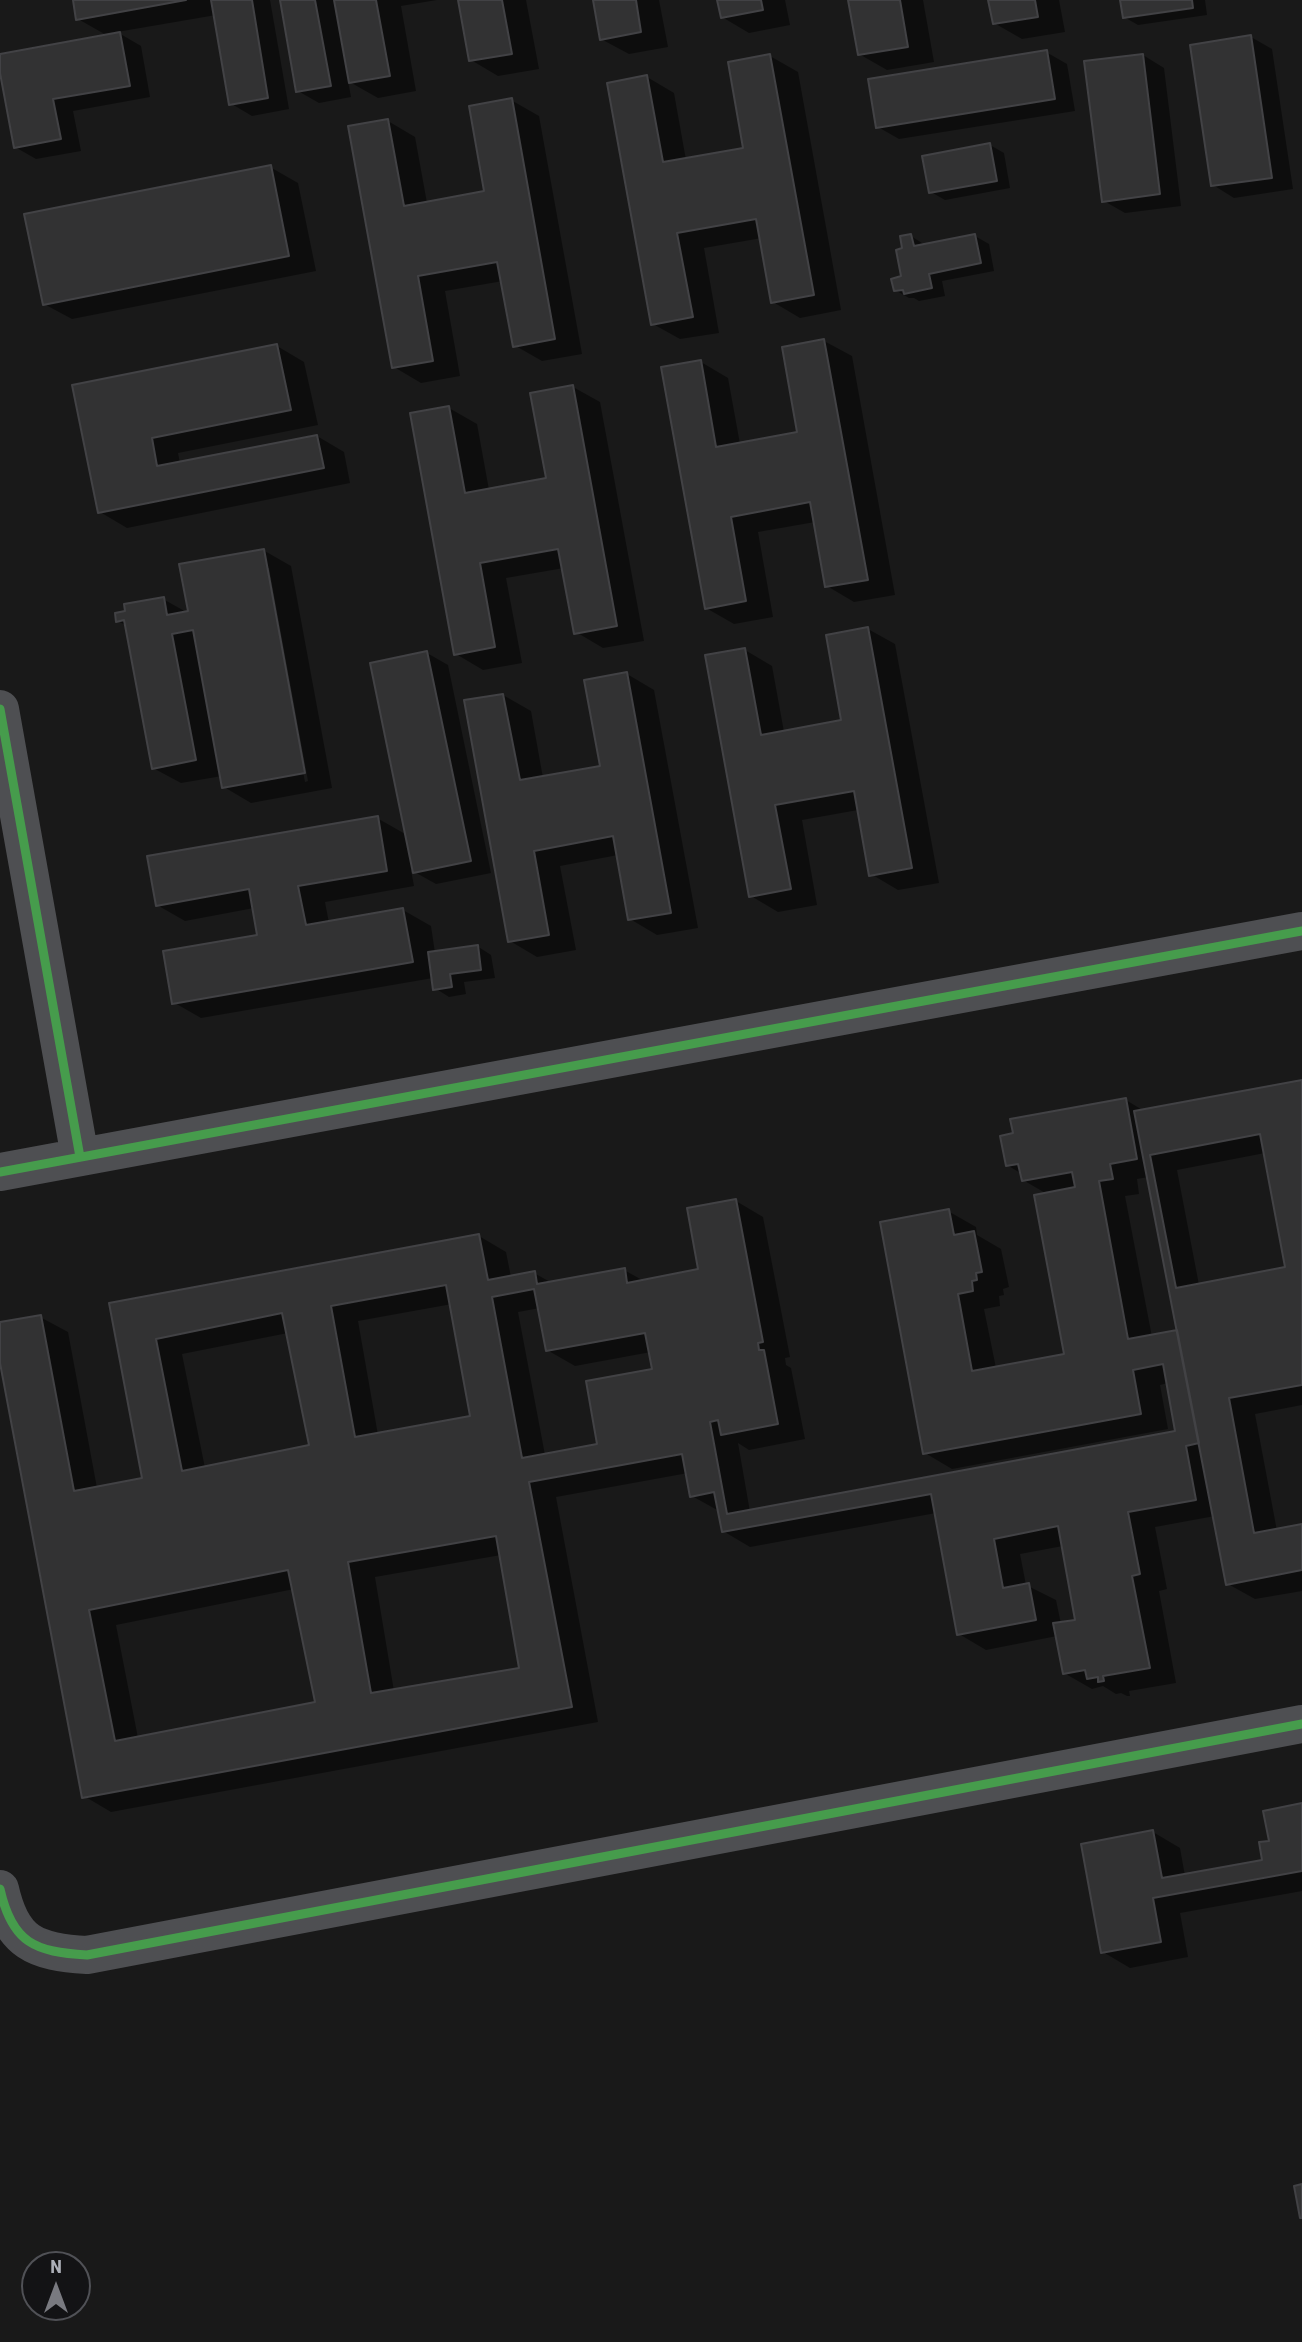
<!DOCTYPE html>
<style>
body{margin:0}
#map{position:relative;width:1302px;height:2342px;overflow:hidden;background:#191919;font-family:"Roboto Condensed",sans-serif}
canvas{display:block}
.north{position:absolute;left:21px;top:2251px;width:70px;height:70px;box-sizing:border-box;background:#131315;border:2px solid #505156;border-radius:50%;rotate:0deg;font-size:19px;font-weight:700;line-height:28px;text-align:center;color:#acafb8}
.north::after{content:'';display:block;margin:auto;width:24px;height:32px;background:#797a80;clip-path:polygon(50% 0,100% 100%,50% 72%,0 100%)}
</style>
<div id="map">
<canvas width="1302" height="2342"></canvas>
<div class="north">N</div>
</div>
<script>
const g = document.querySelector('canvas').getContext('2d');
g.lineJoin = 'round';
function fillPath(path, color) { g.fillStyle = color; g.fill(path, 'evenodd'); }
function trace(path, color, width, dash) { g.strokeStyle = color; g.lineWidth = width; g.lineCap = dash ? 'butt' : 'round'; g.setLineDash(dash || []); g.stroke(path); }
const shadow = new Path2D(`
 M75,0H270L289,109L252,116L230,103L216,15L117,32L141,46L150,97L73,111L81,151L36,159L15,147L0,55L108,36L78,19Z
 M281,0H437L401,6L416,91L378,98L348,81L351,97L319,103L298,91Z
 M460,0H526L539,69L498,76L471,60Z
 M595,0H659L668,47L629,54L601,39Z
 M719,0H785L790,25L749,33L722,17Z
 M850,0H923L934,62L887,70L859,54Z
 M990,0H1059L1065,32L1022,39L994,23Z
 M1122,0H1205L1207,15L1138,25L1124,17Z
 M1251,37L1272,49L1293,189L1234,198L1213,185Z
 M1046,52L1067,64L1075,111L899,139L878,127Z
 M1143,55L1164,68L1181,206L1125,213L1104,201Z
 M770,56L798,72L841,310L800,318L773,302L762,238L704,248L719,333L680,339L653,324L647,77L674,93L686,160L745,149Z
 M511,100L539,116L582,354L542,361L514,345L503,281L445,291L460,376L421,383L394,367L388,121L415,137L427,203L486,193Z
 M990,145L1004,153L1010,188L945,200L931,192Z
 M270,167L298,183L316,271L72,319L44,304Z
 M911,236L925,245L975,236L989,244L994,271L942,281L945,296L919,301L914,298H909L895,290L903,278L904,250Z
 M824,341L852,356L895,595L854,602L827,586L815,522L758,532L773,617L734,624L706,608L701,362L728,378L740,444L799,434Z
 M277,346L304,362L318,425L178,453L180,463L317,436L344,452L350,483L127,528L100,512L74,387Z
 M573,387L600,402L644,641L603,648L576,632L564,568L506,578L522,663L483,670L456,654L449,408L477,424L489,490L548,480Z
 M263,550L291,566L332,788L251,803L224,787L222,776L181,783L153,768L127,626L118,621L163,599L188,613ZM265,568H269L308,781L305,782Z
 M868,629L895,644L939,883L898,890L871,874L858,810L802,820L817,905L778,912L751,896L745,650L772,666L784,732L843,722Z
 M427,653L448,665L491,873L436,884L411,870L414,886L325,902L329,923L403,910L431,926L435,953L477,946L491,955L495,978L464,982L466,994L449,997L435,988L433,978L201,1018L173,1002L259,936L254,908L185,921L157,905L377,818L407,835Z
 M627,674L654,690L698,928L657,935L630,919L618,855L560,866L576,950L537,957L510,941L503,695L531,711L543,778L602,767Z
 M1302,1081V1405L1255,1414L1277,1531L1302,1526V1591L1255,1599L1228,1584L1215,1516L1155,1527L1167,1589L1159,1591L1176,1683L1129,1691L1130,1696H1127L1121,1693L1116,1694L1103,1686L1092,1689L1064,1673L1057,1636L986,1650L959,1634L936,1513L750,1547L723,1531L719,1511L692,1496L688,1473L556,1497L598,1722L111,1812L84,1796L0,1354V1324L40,1317L68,1332L97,1488L144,1479L111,1305L479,1236L506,1252L511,1277L534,1273L552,1283L624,1270L644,1281L700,1271L736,1201L763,1217L790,1357L785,1358L786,1365L791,1368L805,1439L749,1450L738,1443L750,1512L1177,1432L1168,1383L1160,1385L1168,1429L952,1469L925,1453L948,1211L976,1227L977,1235L1001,1249L1009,1287L1003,1289L1004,1295L999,1296L1000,1306L984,1309L996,1368L1066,1355L1047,1194L1023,1180L1022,1174L1007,1165L1126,1100L1144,1111ZM1265,1153L1287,1268L1199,1285L1177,1170ZM1149,1177L1179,1332L1152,1337L1125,1196L1139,1194L1137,1179ZM452,1304L472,1417L378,1435L358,1321ZM540,1308L547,1350L575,1366L651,1352L654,1370L599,1445L545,1455L518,1312ZM288,1333L311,1446L205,1468L182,1354ZM1063,1546L1077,1621L1061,1624L1056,1600L1026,1585L1020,1554ZM501,1555L521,1669L394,1691L375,1577ZM294,1589L317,1703L138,1738L116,1625Z
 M1302,1805V1891L1180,1913L1188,1957L1130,1968L1103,1952L1153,1832L1180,1848L1185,1876L1264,1861L1271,1842Z`);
const building = new Path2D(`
 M73,0H186L76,20Z
 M211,0H252L268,98L229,105Z
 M280,0H315L331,86L296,92Z
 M334,0H376L390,76L349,83Z
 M458,0H502L512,54L469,61Z
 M593,0H636L641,32L600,40Z
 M717,0H761L763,10L721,18Z
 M848,0H900L908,47L858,55Z
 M988,0H1035L1038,17L993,24Z
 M1120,0H1192L1193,8L1123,18Z
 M120,32L130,86L53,99L61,139L14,148L0,73V54Z
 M1251,35L1272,178L1211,186L1190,45Z
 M1047,50L1055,99L876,128L868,79Z
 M770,54L814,295L771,303L756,219L677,233L693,317L651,325L607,83L647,75L663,162L743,148L728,62Z
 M1143,54L1160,194L1102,202L1084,61Z
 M512,98L555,339L513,347L497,262L418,276L433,361L392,368L348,126L388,119L404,206L484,191L469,106Z
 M990,143L997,181L929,193L922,156Z
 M271,165L289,256L43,305L24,214Z
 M911,234L914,246L975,234L981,263L929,274L932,288L904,294L903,290L894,291L891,279L901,276L896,250L902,248L900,236Z
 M824,339L868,580L825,587L810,502L731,517L746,601L705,609L661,367L701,360L716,447L797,432L782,347Z
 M277,344L291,410L152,438L157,466L317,435L324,468L98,513L72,385Z
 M573,385L617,626L574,634L558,549L480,563L495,647L454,655L410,413L449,406L465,493L546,478L530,393Z
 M264,549L305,773L222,788L193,630L172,634L196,760L152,769L124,620L116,622L115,613L125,611L124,604L164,597L167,615L188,611L179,564Z
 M868,627L912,868L869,876L854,791L775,805L791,889L749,897L705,655L745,648L761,735L841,720L826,635Z
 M427,651L471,861L413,873L370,663Z
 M627,672L671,913L628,920L613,836L534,851L549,935L508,942L464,700L503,694L520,780L600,766L584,680Z
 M378,816L387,871L298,886L306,925L403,908L413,962L172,1004L163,951L257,935L249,889L156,906L147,856Z
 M478,945L481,970L450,974L452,987L433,990L428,952Z
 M1302,1080V1385L1229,1398L1254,1533L1302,1524V1570L1226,1585L1134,1111ZM1260,1134L1285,1267L1176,1288L1150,1155Z
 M1126,1098L1137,1159L1110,1164L1113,1179L1099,1181L1128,1339L1177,1330L1199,1443L1186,1446L1196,1500L1128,1512L1140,1574L1132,1576L1150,1668L1103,1676L1104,1681L1098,1682V1677L1087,1679L1085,1670L1063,1674L1053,1623L1075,1620L1058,1526L994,1539L1003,1588L1029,1583L1036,1620L957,1635L931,1494L722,1532L714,1492L690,1497L682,1454L529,1482L572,1707L82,1798L0,1363V1322L41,1315L74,1491L142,1478L109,1303L479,1234L488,1280L535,1271L537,1284L625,1268L627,1283L698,1269L687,1208L736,1199L763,1342L758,1343L759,1350H764L778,1424L721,1435L718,1420L710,1422L727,1514L1175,1431L1163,1364L1133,1370L1141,1414L923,1454L880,1222L949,1209L954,1235L974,1231L982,1272L976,1273L977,1280L972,1281L973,1291L958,1294L972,1371L1064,1354L1034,1195L1075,1187L1072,1172L1022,1181L1018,1164L1006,1166L1000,1136L1013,1133L1010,1119ZM446,1285L470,1416L355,1437L331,1306ZM534,1289L546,1351L645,1333L652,1369L586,1381L597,1444L522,1458L492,1297ZM282,1313L309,1445L182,1471L156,1339ZM496,1536L519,1668L371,1693L348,1562ZM288,1570L315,1702L115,1741L89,1610Z
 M1302,1803V1871L1153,1898L1161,1942L1101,1953L1081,1844L1153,1830L1162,1878L1262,1860L1259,1842L1269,1841L1263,1811Z
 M1302,2184V2218H1300L1294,2186Z`);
const minor = new Path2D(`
 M0,709L80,1157
 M0,1172L1302,931
 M0,1889C12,1943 35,1952 87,1955L1302,1724`);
const cycleway = new Path2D(`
 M0,709L80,1157
 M0,1172L1302,931
 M0,1889C12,1943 35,1952 87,1955L1302,1724`);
fillPath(shadow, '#0007');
fillPath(building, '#323233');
trace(building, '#424245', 2);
trace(minor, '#4e4f52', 38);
trace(cycleway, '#469c4c', 9);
</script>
